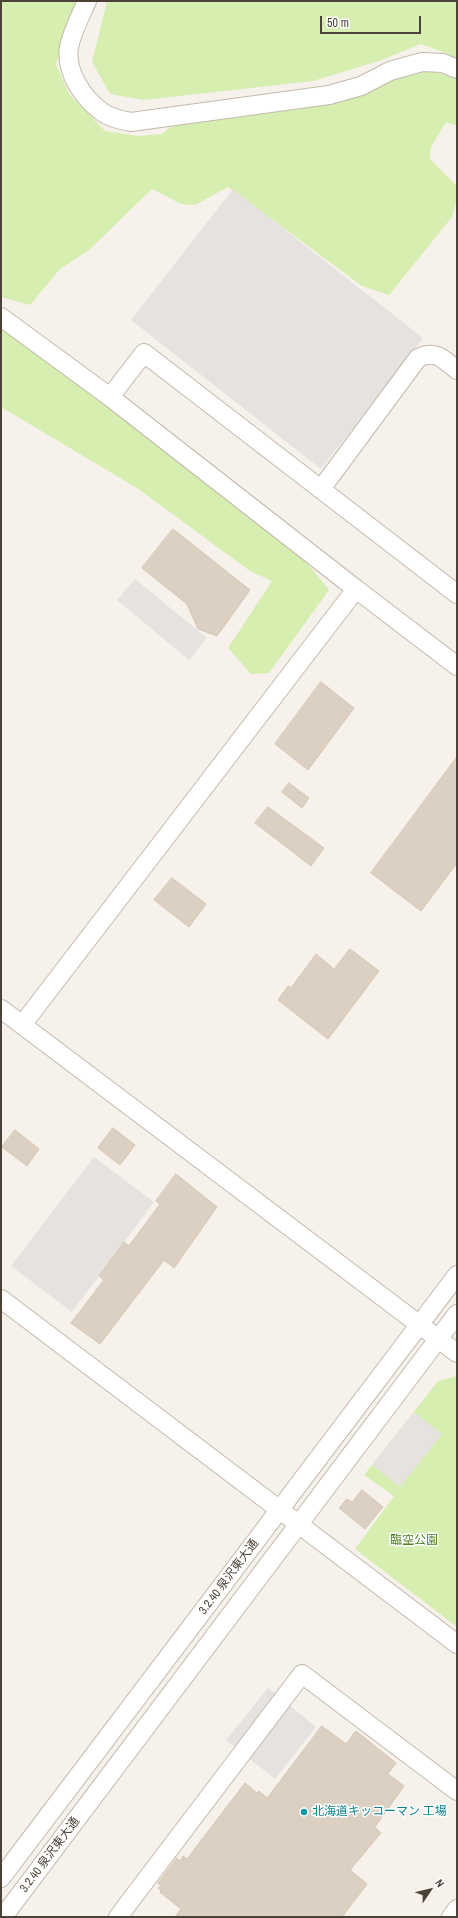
<!DOCTYPE html>
<meta charset="utf-8">
<style>
body{margin:0}
#map{position:relative;width:458px;height:1918px;overflow:hidden;background:#f6f2eb;font-family:"Archivo Narrow",sans-serif}
canvas{display:block}
.frame{position:absolute;inset:0;border:2px solid #4c4237;pointer-events:none}
.north{position:absolute;left:410px;top:1870px;width:40px;height:40px;-webkit-text-stroke:3px #fff;paint-order:stroke;rotate:55deg;font-size:11px;font-weight:700;line-height:16px;text-align:center;color:#4c4237}
.north::after{content:'';display:block;margin:auto;width:14px;height:18px;background:#4c4237;clip-path:polygon(50% 0,100% 100%,50% 72%,0 100%)}
.scale{position:absolute;left:320px;top:16px;width:101px;height:18px;box-sizing:border-box;border:2px solid #4c4237;border-top:0;padding-left:5px;font-size:12px;line-height:14px;white-space:nowrap;color:#4c4237;-webkit-text-stroke:3px #fff;paint-order:stroke}
</style>
<div id="map">
<canvas width="458" height="1918"></canvas>
<div class="frame"></div>
<div class="north">N</div>
<div class="scale">50 m</div>
</div>
<script>
const g = document.querySelector('canvas').getContext('2d');
g.lineJoin = 'round';
function fillPath(path, color) { g.fillStyle = color; g.fill(path, 'evenodd'); }
function trace(path, color, width, dash) { g.strokeStyle = color; g.lineWidth = width; g.lineCap = dash ? 'butt' : 'round'; g.setLineDash(dash || []); g.stroke(path); }
function drawText(font, color, halo, rows, align = 'center') {
  g.font = font + ' "Archivo Narrow","Noto Sans JP",sans-serif'; g.lineWidth = 3; g.setLineDash([]); g.textBaseline = 'middle'; g.strokeStyle = halo; g.fillStyle = color; for (const [text, x, y, turn = 0] of rows) {
    g.save(); g.translate(x, y); g.rotate((+turn || 0) * Math.PI / 180); g.textAlign = isNaN(turn) ? turn : align; if (halo) g.strokeText(text, 0, 0); g.fillText(text, 0, 0); g.restore();
  }
}
const green = new Path2D(`
 M1,1H79L56,64L69,94L105,131L138,136L162,134L175,123L398,76L423,69L457,78V126L446,122L431,147L430,159L457,186V199L452,217L389,295L362,286L228,187L195,205L181,204L152,189L89,250L60,269L30,305L1,297Z
 M107,1H457V60L448,54L421,44L379,61L313,81L144,100L110,94L92,62Z
 M1,328L77,381L298,552L329,590L269,673L251,674L228,648L272,581L250,571L137,488L1,407Z
 M457,1376V1627L355,1549L394,1496L364,1475L438,1381Z`);
const parking = new Path2D(`
 M233,189L423,338L321,469L131,320Z
 M135,579L207,638L189,660L117,600Z
 M94,1157L154,1202L72,1312L11,1266Z
 M414,1412L442,1434L400,1487L372,1465Z
 M268,1688L316,1727L275,1779L226,1740Z`);
const building = new Path2D(`
 M173,529L250,590L217,636L198,629L187,604L142,568Z
 M321,682L354,708L308,770L275,744Z
 M457,757V863L421,911L371,873Z
 M289,783L309,798L302,808L282,792Z
 M268,807L324,848L311,866L255,823Z
 M172,878L206,904L189,927L154,900Z
 M350,949L379,971L328,1039L278,1000L288,986L291,988L316,954L334,969Z
 M113,1128L135,1145L120,1165L98,1148Z
 M15,1130L39,1149L27,1166L2,1147Z
 M176,1174L217,1207L174,1268L164,1260L100,1344L71,1323L104,1280L99,1276L124,1242L129,1246L160,1204L156,1201Z
 M362,1490L383,1507L365,1529L339,1508L347,1499L352,1502Z
 M322,1726L346,1744L356,1731L396,1763L388,1774L404,1786L375,1827L381,1833L350,1870L367,1884L342,1917H175L181,1909L160,1892L161,1890L158,1888L161,1886L158,1883L177,1858L180,1861L183,1856L187,1859L245,1783L257,1793L259,1791L267,1798Z`);
const minor = new Path2D(`
 M87,1C81,15 72,32 69,47C65,72 83,98 102,112C110,118 121,120 131,122L329,95L361,86L390,71L422,62L443,63L457,69
 M1,317L110,397L356,589
 M110,397L144,353L457,594
 M321,489L418,358C436,349 444,360 457,370
 M1,1009L457,1353
 M22,1025L356,589L457,666
 M1,1299L457,1644
 M1,1878L457,1275
 M3,1917L457,1314
 M118,1917L302,1674L457,1791
 M451,1917L457,1909`);
const markers = [
 [304,1812,4,"#0f9aa8"]
];
const parkNames = [
 ["臨空公園",414,1541]
];
const streetNames = [
 ["3.2.40 泉沢東大通",229,1577,-53],
 ["3.2.40 泉沢東大通",50,1855,-53]
];
const cultureNames = [
 ["北海道キッコーマン 工場",312,1812]
];
fillPath(green, '#d6eeb0');
fillPath(parking, '#e5e2df');
fillPath(building, '#dcd0c2');
trace(building, '#d5c5b1', 1);
trace(minor, '#c3b9ac', 20);
trace(minor, '#fff', 18);
for (const [x, y, r, color] of markers) { const dot = new Path2D(); dot.arc(x, y, r, 0, 2 * Math.PI); g.fillStyle = color; g.fill(dot); trace(dot, '#fff', 1.5); }
drawText('12px', '#4c7f22', '#fff', parkNames);
drawText('12px', '#4c4237', '#fff', streetNames);
drawText('12px', '#0d838f', '#fff', cultureNames, 'left');
</script>
